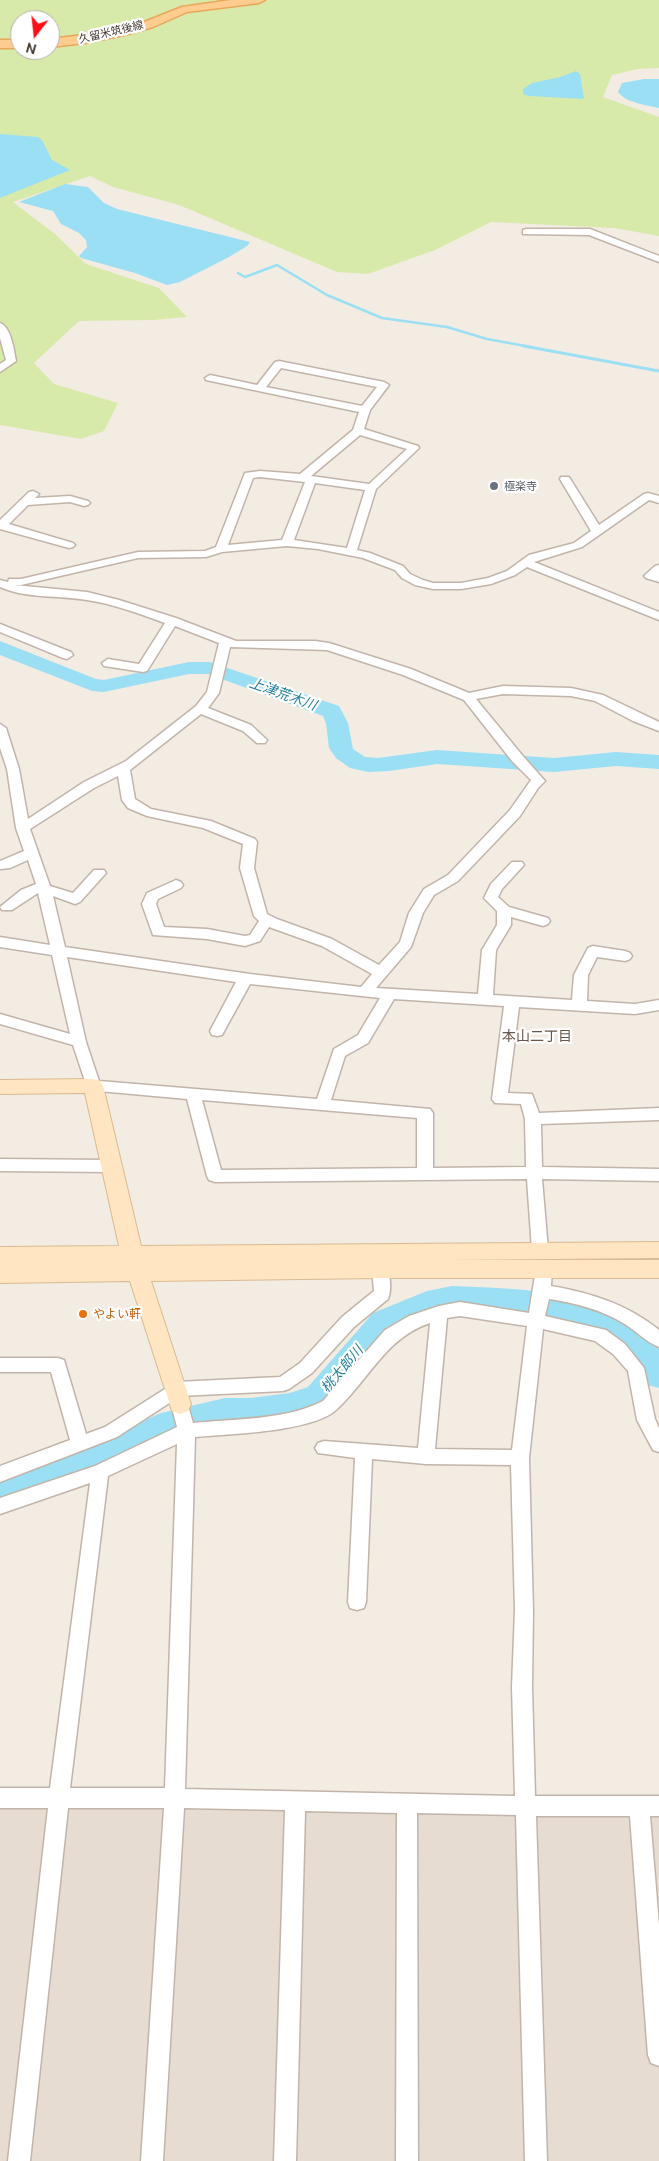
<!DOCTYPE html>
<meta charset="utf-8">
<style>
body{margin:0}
#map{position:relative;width:659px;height:2161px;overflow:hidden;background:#f3ece3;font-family:Ubuntu,sans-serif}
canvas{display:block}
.north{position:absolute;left:10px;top:10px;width:50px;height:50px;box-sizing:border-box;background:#fff;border:1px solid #b5b1ad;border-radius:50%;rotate:196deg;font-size:14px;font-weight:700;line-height:20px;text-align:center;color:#453b33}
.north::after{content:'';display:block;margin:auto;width:18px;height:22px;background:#ff0e14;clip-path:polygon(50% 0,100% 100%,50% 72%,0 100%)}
</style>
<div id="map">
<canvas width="659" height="2161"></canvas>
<div class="north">N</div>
</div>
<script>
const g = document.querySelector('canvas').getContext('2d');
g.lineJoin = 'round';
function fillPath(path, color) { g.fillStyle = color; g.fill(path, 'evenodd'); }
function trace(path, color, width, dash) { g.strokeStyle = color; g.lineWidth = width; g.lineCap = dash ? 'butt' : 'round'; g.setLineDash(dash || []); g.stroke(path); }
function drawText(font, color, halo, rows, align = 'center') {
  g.font = font + ' Ubuntu,"Noto Sans JP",sans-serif'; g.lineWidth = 4.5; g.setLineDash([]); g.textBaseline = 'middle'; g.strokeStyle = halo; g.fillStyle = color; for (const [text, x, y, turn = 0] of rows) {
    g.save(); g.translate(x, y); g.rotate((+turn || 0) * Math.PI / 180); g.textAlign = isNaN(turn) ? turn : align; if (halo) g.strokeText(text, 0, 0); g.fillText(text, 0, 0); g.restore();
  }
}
const residential = new Path2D(`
 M0,1797L659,1813V2161H0Z`);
const green = new Path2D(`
 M0,0H659V68L637,69L612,75L603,97L659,117V236L614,228L491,222L435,250L368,274L337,272L179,205L113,187L90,176L13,202L55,234L86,264L159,288L187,317L153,320L79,321L34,363L54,384L118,403L104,431L81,439L0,425ZM20,20H50V50H20Z`);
const water = new Path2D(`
 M576,71L580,74L584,98L583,99L529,96L523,94V89L532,83L560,77Z
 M644,79H659V108C646,105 626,103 618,92L622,83Z
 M0,134L38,137L42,140L52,160L70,170L0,198Z
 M65,184L88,187L104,203L117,209L250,242L247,246L229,257L180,282L167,285L135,273L81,258L79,256L87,247L86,240L79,233L61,224L53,211L19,202Z`);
const streamFar1 = new Path2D(`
 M238,273L245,277L277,265L327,295L382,318L447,327L487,339L531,347`);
const stream = new Path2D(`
 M524,346L659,371`);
const river = new Path2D(`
 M0,641L96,679L104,680L189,662H210L339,706L348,723L353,749L365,757L378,758L437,750L554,758L616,752L659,755V769L616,766L554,772L437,764L389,771L368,772L350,768L336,758L329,748L326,723L323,716L208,674H189L104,692L92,691L0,655Z
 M452,1286C515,1289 588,1288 640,1328C647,1333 657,1338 659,1346C659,1356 659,1377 659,1388L648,1385L634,1356L609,1336L581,1324L555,1318L520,1313L452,1310L431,1314L393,1329L330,1405L290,1419L251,1424H225L166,1438L86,1473L0,1507V1479L64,1455L161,1413L225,1398H251L290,1393L308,1387L373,1313L427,1291Z`);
const street = new Path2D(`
 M526,229H590L659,256V262L589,235L523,234V230Z
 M0,323C11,327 14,350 16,361L0,372V364L6,360L0,338Z
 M279,361L384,382L389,385L370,410L364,429L418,446L419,448L376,489L357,550L370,553L403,566L410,574L423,580L433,583H461L488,578L507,571L529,555L574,543L591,531L560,479L561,477H569L599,525L644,494L648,493L659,496V503L649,500L582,547L534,562L659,612V620L527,567L515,575L491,584L461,589H433L415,585L402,578L395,570L363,558L318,549L287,546L222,552L206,557L138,558L21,585H14L87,592L119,600L176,618L236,641H315L329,643L411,669L469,693L503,686L571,688L603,695L659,722V731L633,721L595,701L571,696L503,694L476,699L522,755L545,781L538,788L520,816L458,881L434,895L423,913L411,947L376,988L478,994L482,950L497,925V911L484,898L491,884L512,862H522L524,865L502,889L498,897L509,907L548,918L550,921L548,924L543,926L511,917V925L496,950L493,995L572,1000L574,975L588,948L593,946L625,951L630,953L632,956L630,959L625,961L597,957L588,975L587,1001L635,1004L659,1000V1010L635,1014L519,1007L508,1093L532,1094L539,1113L659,1108V1120L541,1124L542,1167L659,1169V1181L542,1179L548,1250L546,1254L540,1256L534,1254L532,1250L527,1179L215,1182L209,1180L207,1176L187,1099L88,1090L73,1045L0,1024V1014L70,1034L52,955L0,947V937L50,945L38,893L12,910H2L0,907L21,890L36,884L28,860L10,868L0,869V861L24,851L16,828L7,769L0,748V724L6,728L19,769L28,819L84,782L126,761L196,706L207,692L219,643L175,626L147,671L143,672L104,666L102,663L108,659L139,664L165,623C140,614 114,604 87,600C59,595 27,599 0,587V580L8,582L9,579H21L138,552L205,551L216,547L245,473L260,471L300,474L353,430L359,412L206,380L205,378L210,375L257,385L275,362ZM281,368L377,387L362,406L266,387ZM360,435L407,449L369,484L311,476ZM260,477L305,482L282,540L228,545L253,478ZM315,483L365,490L347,548L294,540ZM230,647L327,650L403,675L464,700L512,761L531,780L510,810L448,875L424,889L409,913L400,942L379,965L332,939L277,919L267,914L254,868L257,842L255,839L211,821L151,809L135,799L130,770L201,714L243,731L257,743H265L267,740L251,725L208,708L219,693ZM118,776L122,800L128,808L147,816L203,828L243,844L240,868L254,916L259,921L250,935L245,936L207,929L164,927L156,904L158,899L181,888L183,885L181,882L176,880L147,893L142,904L153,935L207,939L245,946L260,941L269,927L322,946L372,974L361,987L250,974L65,947L53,896L75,904L80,902L106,873L104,870H94L73,893L50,886L30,829L94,788ZM67,957L236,982L210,1031L212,1035L217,1036L222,1035L250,984L380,998L358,1035L334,1049L317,1099L99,1081L86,1042ZM394,999L504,1006L492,1099L495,1103L521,1104L525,1119L526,1167L433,1168V1113L430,1109L331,1100L345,1056L368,1043ZM202,1100L417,1118V1168L221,1170Z
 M33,491L39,494L35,498L70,496L88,501L90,503L88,505L84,506L70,502L28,505L9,524L73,543L75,545L73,547L69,548L0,529V520L29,492Z
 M659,565V582L646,578L644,576L655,566Z
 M0,624L71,652L73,655L67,659L63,658L0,632Z
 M0,1159L111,1160L117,1162L119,1166L117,1170L111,1172L0,1171Z
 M380,1263L386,1264C390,1273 392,1290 388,1299L354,1327L312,1373L289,1389L283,1391L179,1396L176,1398L180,1397L186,1399L193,1423C233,1419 287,1420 323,1401L385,1330L409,1316L439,1306L460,1302L529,1313L536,1269L538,1264L544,1263L550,1264L552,1269L551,1286C591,1293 627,1304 659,1330V1347C646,1342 635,1330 623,1323C600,1309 575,1303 549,1299L545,1316L606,1330L625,1344L644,1368L655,1419L659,1428V1452L653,1450L637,1420L628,1371L613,1354L595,1341L543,1329L529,1458L533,1610L532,1687L535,1796H659V1816H650L659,1925V2066L651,2063L648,2055L630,1816H536L547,2161H525L516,1815L417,1813L418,2161H396L397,1813L305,1811L296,2161H274L285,1810L184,1808L163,2161H141L164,1808H68L30,2161H8L48,1808H0V1788H50L90,1483L0,1514V1498L95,1466L177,1427L171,1404L174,1400L117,1437L0,1482V1466L70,1440L51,1372H0V1358H58L64,1360L86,1434L105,1427L176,1382L280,1377L300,1363L342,1317L374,1291L372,1269L374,1264ZM460,1316L527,1326L512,1450L435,1449L447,1318ZM430,1323L418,1448L324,1441L318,1443L315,1448L318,1453L355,1458L348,1602L350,1608L357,1610L364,1608L366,1602L372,1459L426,1464L511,1465L515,1610L512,1687L515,1796L185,1789L195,1437C228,1434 312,1432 336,1410C369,1380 385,1338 430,1323ZM177,1444L165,1788H70L108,1476Z`);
const secondary = new Path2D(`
 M93,1079L100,1081L103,1086L141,1246L659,1242V1258L450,1260H659V1278H380L151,1281L191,1404L188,1411L180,1414L172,1411L130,1281L0,1283V1265L124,1264L0,1265V1247L119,1246L85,1093L0,1094V1080Z`);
const primary = new Path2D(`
 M231,0H265L259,3L187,12L153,27L124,35L85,43L50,47V39L109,32L144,22L182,7Z
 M0,40H20V48H0Z`);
const markers = [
 [494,486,5,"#6b7280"],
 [83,1314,5,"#e8710a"]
];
const farStreetnames = [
 ["久留米筑後線",111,32,-13]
];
const farWorshipnames = [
 ["極楽寺",504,486]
];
const foodNames = [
 ["やよい軒",93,1314]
];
const waterNames = [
 ["上津荒木川",283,694,20],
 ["桃太郎川",342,1369,-50]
];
const neighbourhoodNames = [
 ["本山二丁目",537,1036]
];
fillPath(residential, '#e7dcd1');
fillPath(green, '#d8eaa9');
fillPath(water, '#9bdff4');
trace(streamFar1, '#9bdff4', 2.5);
trace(stream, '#9bdff4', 3);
fillPath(river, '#9bdff4');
trace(street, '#c2b4a9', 3);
trace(secondary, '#d9ba92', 2);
trace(primary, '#eaa65a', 3);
fillPath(street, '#fff');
fillPath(secondary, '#ffe5c1');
fillPath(primary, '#ffcc90');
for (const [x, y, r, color] of markers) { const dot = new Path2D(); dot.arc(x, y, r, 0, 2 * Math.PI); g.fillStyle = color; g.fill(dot); trace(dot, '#fff', 2); }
drawText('11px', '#453b33', '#fff', farStreetnames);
drawText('11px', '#5b616d', '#fff', farWorshipnames, 'left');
drawText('12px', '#c56008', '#fff', foodNames, 'left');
drawText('italic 14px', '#24809d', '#fff', waterNames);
drawText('14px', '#68574a', '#fff', neighbourhoodNames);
</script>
